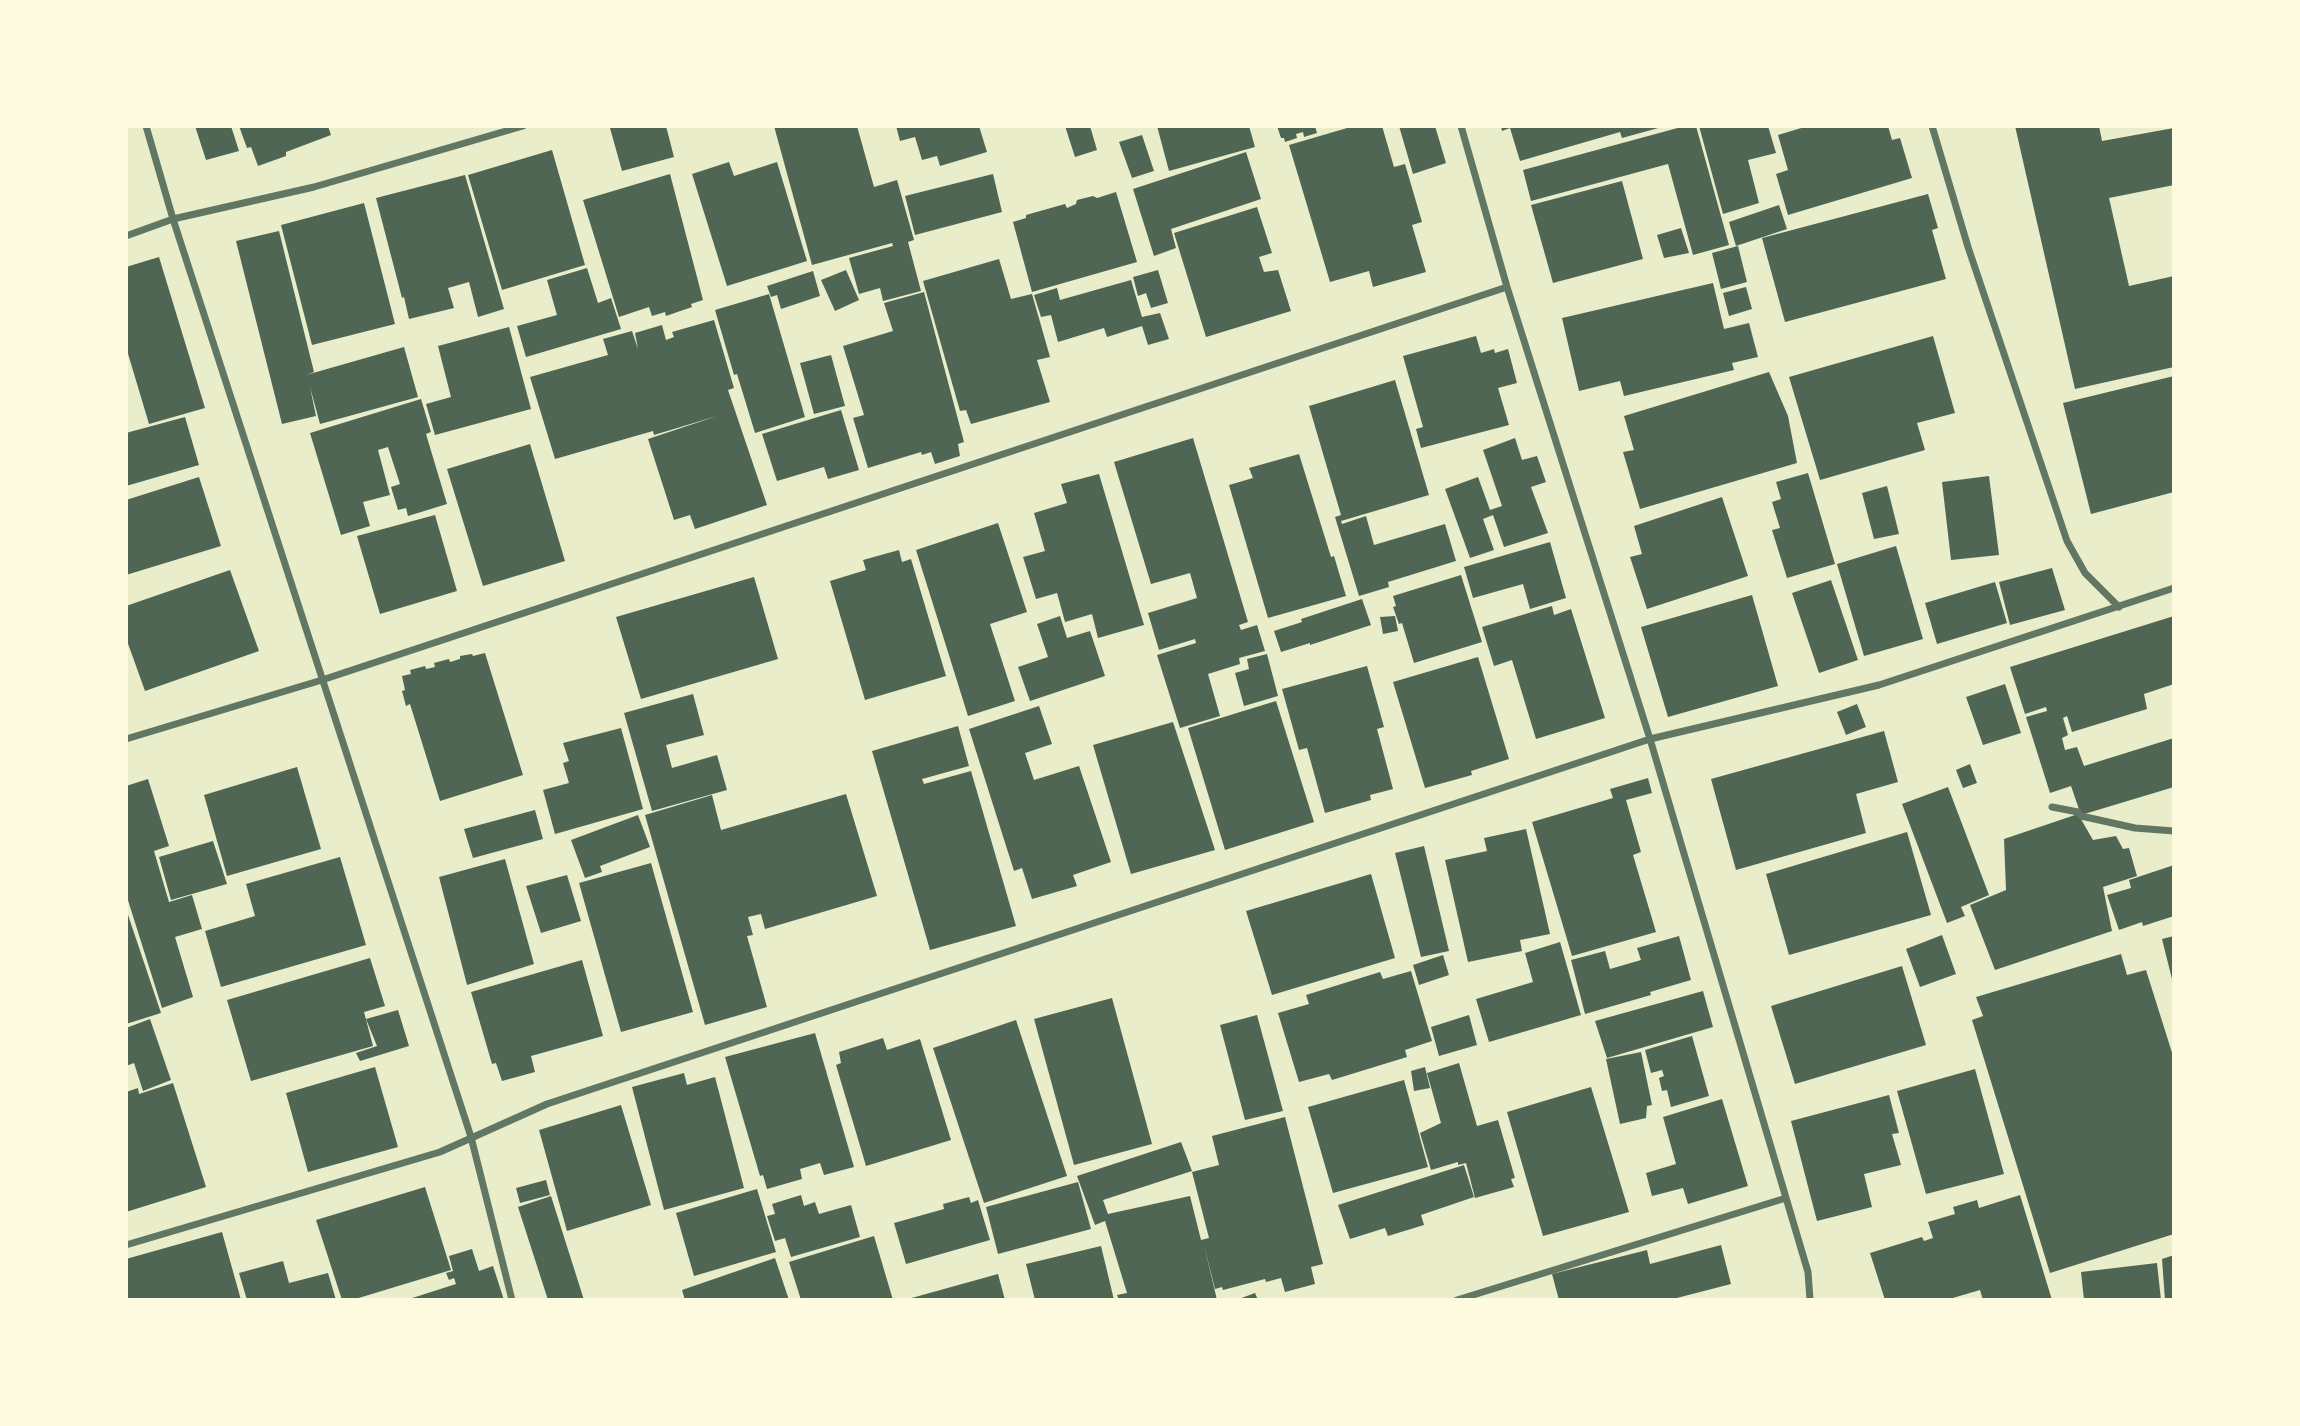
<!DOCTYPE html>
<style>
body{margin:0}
#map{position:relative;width:2300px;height:1426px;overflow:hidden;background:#e9edc9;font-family:Poppins,sans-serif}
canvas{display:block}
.frame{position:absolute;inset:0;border:128px solid #fefae0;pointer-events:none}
</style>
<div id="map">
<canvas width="2300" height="1426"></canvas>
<div class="frame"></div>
</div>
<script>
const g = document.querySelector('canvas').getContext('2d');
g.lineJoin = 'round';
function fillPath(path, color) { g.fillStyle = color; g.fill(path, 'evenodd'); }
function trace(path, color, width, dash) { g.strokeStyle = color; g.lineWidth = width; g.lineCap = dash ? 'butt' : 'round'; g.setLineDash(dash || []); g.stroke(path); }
const building = new Path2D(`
 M195,126H231L239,151L206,160Z
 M239,126H328L331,135L286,152V156L258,166L251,147L247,148Z
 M617,126H666L674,157L622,171L610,128Z
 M774,126H857L874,187L897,180L914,240L908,242L921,291L883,301L880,288L859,294L849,258L893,246L892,243L812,265Z
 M896,126H979L987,152L940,166L937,156L922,160L915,137L900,141Z
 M1065,126H1090L1097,150L1075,157Z
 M1157,126H1249L1255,147L1169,171Z
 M1277,126H1315L1317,133L1304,137L1303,132L1296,134L1297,138L1285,142L1284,138H1281Z
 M1354,126H1382L1394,167L1405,164L1422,222L1412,225L1426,272L1373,287L1369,271L1330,282L1289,145Z
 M1399,126H1435L1446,163L1413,174Z
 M1501,126H1662V127L1622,138L1620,132L1520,161L1510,128L1502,131Z
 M1685,126H1696L1729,245L1693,255L1668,164L1531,201L1523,170Z
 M1699,126H1768L1776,153L1748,160L1759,203L1723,214Z
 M1808,126H1888L1892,140L1900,138L1912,178L1788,215L1776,174L1788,170L1778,135Z
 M2015,126H2099L2102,141L2174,128V185L2109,198L2129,286L2174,276V367L2075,389Z
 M1142,135L1154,171L1132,178L1119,142Z
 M552,150L585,265L502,290L468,175Z
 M1246,152L1261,199L1171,229L1176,248L1154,256L1133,189Z
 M729,162L734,176L777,162L807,261L727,286L692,174Z
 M670,174L703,300L691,304L692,307L666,316L665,312L652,316L649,307L619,317L583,200Z
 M993,174L1002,212L915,235L905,196Z
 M465,175L504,309L478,317L469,282L448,288L454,308L409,319L404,297L402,298L376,198Z
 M1622,181L1643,259L1553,283L1531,205Z
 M1116,192L1137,262L1032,292L1013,222L1026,218V215L1065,204L1067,208L1076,204L1077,200L1093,196L1097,198Z
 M1928,194L1938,228L1932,230L1946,279L1785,322L1762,238Z
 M364,203L395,324L312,345L281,225Z
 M1779,205L1787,229L1736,246L1729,222Z
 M1257,207L1272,253L1259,257L1264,272L1278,270L1291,311L1206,337L1174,233Z
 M1681,228L1689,253L1664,258L1657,235Z
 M279,231L314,372L306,375L404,347L418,397L320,424L310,387L316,416L282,424L236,241Z
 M1738,246L1747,282L1721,289L1712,253Z
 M159,257L205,408L149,424L126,347V267Z
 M999,259L1011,299L1032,294L1050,357L1037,360L1050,402L971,424L966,410L960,411L923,281Z
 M587,268L598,303L611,298L621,329L526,357L517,326L557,315L547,280Z
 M846,270L859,300L835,311L821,280Z
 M1158,270L1168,303L1151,308L1146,293L1138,296L1133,277Z
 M813,271L820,296L781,309L777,295L771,297L767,286Z
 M1131,280L1142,317L1160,313L1169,339L1148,345L1142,326L1107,337L1104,328L1058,342L1051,315L1041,317L1034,295L1057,288L1060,300Z
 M1713,283L1724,329L1749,323L1758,357L1732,363L1734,370L1624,396L1620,381L1579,391L1562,318Z
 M1746,287L1752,309L1729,316L1723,293Z
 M924,292L964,442L958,444L960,456L935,464L931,452L922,455L921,452L868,468L853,418L864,415L843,346L893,331L884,303Z
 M769,294L805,417L755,433L737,374L734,375L715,310Z
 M714,320L734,388L728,390L767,505L695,529L690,515L674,520L648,439L717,416L654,435L653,431L555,459L530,377L608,355L603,339L632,331L638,349L635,333L662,325L666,340L674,337L672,332Z
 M509,327L531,409L435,435L426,404L451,397L438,346Z
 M1476,336L1481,353L1494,349L1495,353L1508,349L1517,383L1498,388L1509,425L1421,448L1416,429L1423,427L1403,356Z
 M1933,336L1955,413L1917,423L1925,450L1820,480L1789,377Z
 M831,355L845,406L814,414L800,363Z
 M1769,372L1788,416L1797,463L1640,509L1623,452L1634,450L1624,416Z
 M2174,376V492L2091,514L2063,403Z
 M1395,380L1429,495L1341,521L1342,524L1366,516L1374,545L1445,524L1456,561L1388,582L1389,587L1359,596L1335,517L1341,515L1309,406Z
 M421,399L431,432L426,434L447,504L408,516L406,508L398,510L391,487L400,484L388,447L378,450L390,495L363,502L370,526L341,535L310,433Z
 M841,410L859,470L828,479L824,467L777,481L762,434Z
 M185,417L199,465L126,486V433Z
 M1193,438L1248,622L1239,625L1241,630L1257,625L1265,651L1239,658L1240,664L1208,674L1220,716L1180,728L1157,655L1196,643L1195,639L1159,650L1148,613L1197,598L1190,573L1151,584L1114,462Z
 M1515,438L1522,460L1537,456L1546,482L1531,487L1548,533L1504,547L1493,515L1483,519L1494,550L1470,558L1445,489L1478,477L1490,510L1502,506L1483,450Z
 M530,444L565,561L483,586L447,469Z
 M1299,454L1331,557L1334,556L1346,596L1268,618L1229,485L1253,478L1249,468Z
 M1808,473L1835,564L1787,578L1772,530L1780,528L1772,502L1781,499L1776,482Z
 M1099,474L1144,625L1098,638L1092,614L1065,622L1057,593L1036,599L1023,557L1045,551L1034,513L1067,503L1061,484Z
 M1989,476L1999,555L1951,560L1942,482Z
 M199,477L221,546L126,575V500Z
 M1887,486L1899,534L1874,539L1862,493Z
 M1722,497L1748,576L1647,609L1630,557L1642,554L1634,526Z
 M435,515L457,591L380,614L357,536Z
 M998,523L1027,612L990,624L1015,701L968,716L916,550Z
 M1550,542L1566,598L1530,609L1523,584L1473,598L1464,567Z
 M1896,546L1923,639L1864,656L1837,564Z
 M899,550L902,562L911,559L946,676L865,700L830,581L866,570L863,560Z
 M2052,568L2065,610L2010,625L1999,582Z
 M230,570L259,651L145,691L126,638V606Z
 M1461,575L1482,642L1414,663L1402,623L1399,624L1393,607L1396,606L1393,596Z
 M754,577L778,659L641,699L616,617Z
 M1831,580L1858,660L1819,673L1792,593Z
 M1995,582L2007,623L1937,644L1925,603Z
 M1752,595L1778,686L1668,717L1641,627Z
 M1362,599L1371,625L1310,645V643L1281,652L1274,631L1302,622L1301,619Z
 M1552,606L1554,615L1571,609L1605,718L1536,739L1512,660L1494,666L1482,627Z
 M1060,616L1067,638L1090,631L1105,676L1030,701L1018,667L1048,657L1037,624Z
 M1395,616L1398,631L1383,634L1380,617Z
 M2174,616V684L2144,694L2147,709L2072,732L2067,716L2063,718L2068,735L2062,738L2065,750L2077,747L2084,766L2174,738V787L2081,815L2071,786L2050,793L2026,717L2047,711L2046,707L2025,714L2010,667Z
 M485,653L523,775L440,801L410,704L406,706L402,691L405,690L402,676L411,674L410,670L425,666L426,669L435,667L434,663L449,659L450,662L460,659V656L472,654L473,656Z
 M1267,654L1278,696L1244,706L1235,673L1249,669L1247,659Z
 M1478,657L1509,759L1471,771L1472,775L1425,788L1393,682Z
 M1367,666L1384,727L1377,729L1393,789L1370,795L1371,800L1325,813L1307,748L1299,750L1282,689Z
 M2005,684L2021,733L1983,745L1966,697Z
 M693,694L704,735L666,745L672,768L717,755L727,790L652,811L624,713Z
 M1276,701L1314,822L1225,850L1188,728Z
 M1857,704L1866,727L1846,735L1837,712Z
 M1039,706L1052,744L1025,753L1034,780L1079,766L1111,862L1073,875L1077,886L1032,899L1022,868L1014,871L969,729Z
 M1173,722L1215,850L1131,874L1093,745Z
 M958,726L969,766L922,779L924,784L971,771L1016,926L930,950L872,751Z
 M621,728L643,809L555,834L543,790L569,783L563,763L569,761L563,743Z
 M1884,731L1898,782L1856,794L1866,833L1736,870L1711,779Z
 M1970,764L1977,783L1963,788L1956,770Z
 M297,767L321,849L227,876L204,795Z
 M1648,778L1652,793L1626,800L1641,852L1633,855L1656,932L1572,956L1532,822L1613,798L1610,789Z
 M148,779L169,846L154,851L169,902L192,895L202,929L175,937L193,997L162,1008L126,894V786Z
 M1948,787L1989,895L1961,907L1965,916L1947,923L1902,804Z
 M846,794L877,896L765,929L761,914L748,917L753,935L747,936L767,1007L705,1025L645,815L712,795L721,830Z
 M535,810L543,839L473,858L464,829Z
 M2078,814L2093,840L2116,836L2123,849L2129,848L2137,876L2103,887L2112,931L1995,970L1970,905L2006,890L2004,839Z
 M638,815L650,847L600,866L602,872L585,878L571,840Z
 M1526,829L1550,934L1520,940L1522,951L1468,962L1445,860L1487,851L1484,838Z
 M1907,832L1931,915L1789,955L1766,874Z
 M213,841L227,884L171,900L159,857Z
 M1424,846L1449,951L1421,957L1395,853Z
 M340,857L366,945L221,987L205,931L255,916L246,884Z
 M505,859L534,964L467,985L439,877Z
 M651,863L693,1012L621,1032L579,883Z
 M2174,865V916L2143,926L2142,922L2119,930L2107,895L2131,888L2129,880Z
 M1371,874L1395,958L1272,995L1246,911Z
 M567,875L581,921L541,933L526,886Z
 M126,909L161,1013L126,1024Z
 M1942,935L1956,974L1920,987L1906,949Z
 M1679,936L1691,980L1650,992L1651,995L1585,1014L1571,960L1605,951L1610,969L1641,960L1637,948Z
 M2174,936V983H2173L2162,939Z
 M1560,942L1581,1015L1489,1042L1476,999L1533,982L1525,953Z
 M2121,954L2127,975L2146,970L2174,1059V1234L2050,1273L1972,1020L1983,1016L1976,997Z
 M1443,955L1449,975L1419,985L1413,965Z
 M370,958L385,1006L364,1012L373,1046L251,1081L227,1000Z
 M582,960L603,1036L531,1056L535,1072L502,1081L496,1063L492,1064L471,992Z
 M1902,966L1926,1045L1795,1084L1771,1006Z
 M1411,971L1432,1041L1405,1050L1407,1057L1332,1080L1329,1074L1299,1082L1278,1013L1309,1004L1306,995L1380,972L1383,979Z
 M1703,991L1713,1027L1607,1058L1595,1021Z
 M1112,998L1152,1144L1074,1165L1034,1019Z
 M398,1010L409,1046L360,1061L356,1053L377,1046L366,1019Z
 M1257,1015L1283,1111L1245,1120L1220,1025Z
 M1469,1015L1477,1045L1439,1056L1431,1027Z
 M150,1019L171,1080L143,1091L134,1063L126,1066V1028Z
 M1016,1020L1067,1176L984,1203L933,1048Z
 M815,1033L854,1167L824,1175L820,1163L800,1169L802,1179L767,1189L763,1175L760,1176L725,1057Z
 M1692,1036L1709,1096L1671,1107L1667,1090L1662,1091L1659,1078L1664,1076L1662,1070L1651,1073L1645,1050Z
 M883,1038L887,1050L920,1039L951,1140L866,1166L836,1065L841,1063L839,1052Z
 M1641,1052L1652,1105L1647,1106L1646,1118L1620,1124L1606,1059Z
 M1459,1063L1477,1126L1498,1120L1515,1178L1511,1179L1514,1187L1475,1198L1466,1163L1458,1165V1162L1431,1170L1420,1133L1441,1123L1427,1073Z
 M375,1067L398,1147L308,1172L286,1093Z
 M1425,1067L1430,1088L1414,1091L1411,1071Z
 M1975,1069L2004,1174L1926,1194L1897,1091Z
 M684,1073L687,1085L715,1077L744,1188L664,1210L632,1087Z
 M1404,1080L1428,1167L1333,1193L1308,1107Z
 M173,1083L206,1187L126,1212V1092L138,1088L139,1094Z
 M1591,1087L1629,1212L1543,1236L1507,1112Z
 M1889,1095L1899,1133L1892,1134L1901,1165L1864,1174L1872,1207L1817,1221L1791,1121Z
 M1722,1099L1748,1186L1688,1204L1683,1188L1652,1196L1646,1173L1676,1164L1663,1117Z
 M621,1105L651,1205L567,1231L539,1130Z
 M1285,1117L1323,1264L1311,1267L1315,1284L1285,1292L1281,1278L1266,1282L1265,1279L1223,1290L1222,1287L1215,1289L1204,1245L1217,1300H1119L1117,1295L1127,1293L1105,1221L1095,1225L1077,1176L1181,1142L1192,1171L1103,1200L1108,1214L1190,1196L1201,1240L1209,1238L1192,1172L1219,1165L1212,1136Z
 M1464,1165L1474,1197L1421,1215L1424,1225L1388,1236L1385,1228L1350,1239L1338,1205Z
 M546,1180L550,1195L520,1203L516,1188Z
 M1078,1182L1091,1229L998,1254L986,1207Z
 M425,1187L451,1270L352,1300H342L316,1220Z
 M757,1189L776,1252L694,1276L676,1213Z
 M801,1195L804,1206L815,1202L819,1214L851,1205L860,1237L791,1257L785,1238L775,1241L767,1216L775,1214L772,1204Z
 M2020,1195L2052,1300H1983L1980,1290L1946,1300H1885L1870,1253L1922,1237L1924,1241L1933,1238L1928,1222L1955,1214L1953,1207L1977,1200L1979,1208Z
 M551,1196L584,1300H548L518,1207Z
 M969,1197L971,1203L978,1200L990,1240L906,1264L894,1223L944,1209L943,1204Z
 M222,1232L241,1300H126V1259Z
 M874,1236L893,1300H801L789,1262Z
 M1721,1245L1731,1284L1669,1300H1559L1552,1274L1647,1250L1650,1264Z
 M1101,1246L1114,1300H1035L1026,1264Z
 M472,1249L479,1271L493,1266L504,1300H406L456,1284L454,1278L449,1280L446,1273L453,1271L449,1256Z
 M2174,1255V1300H2165L2162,1259Z
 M775,1258L789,1300H685L682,1290Z
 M283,1261L289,1283L328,1273L336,1300H247L239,1273Z
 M2157,1263L2161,1300H2084L2081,1272Z
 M998,1274L1005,1300H908V1299Z
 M1255,1293L1258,1300H1236Z`);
const minor = new Path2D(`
 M146,126L173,219L471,1137L512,1300
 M1461,126L1507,287L1650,739L1808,1272L1810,1300
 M1932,126L1968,247L2067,541L2085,573L2119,607
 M126,236L173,219L314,187L523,126
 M126,739L322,680L1507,287
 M2052,807L2078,812L2081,816L2135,828L2174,831
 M126,1245L440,1152L547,1104L1650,739L1879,685L2174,588
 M1457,1300L1786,1198`);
fillPath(building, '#4f6655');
trace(minor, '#617663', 7);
</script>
